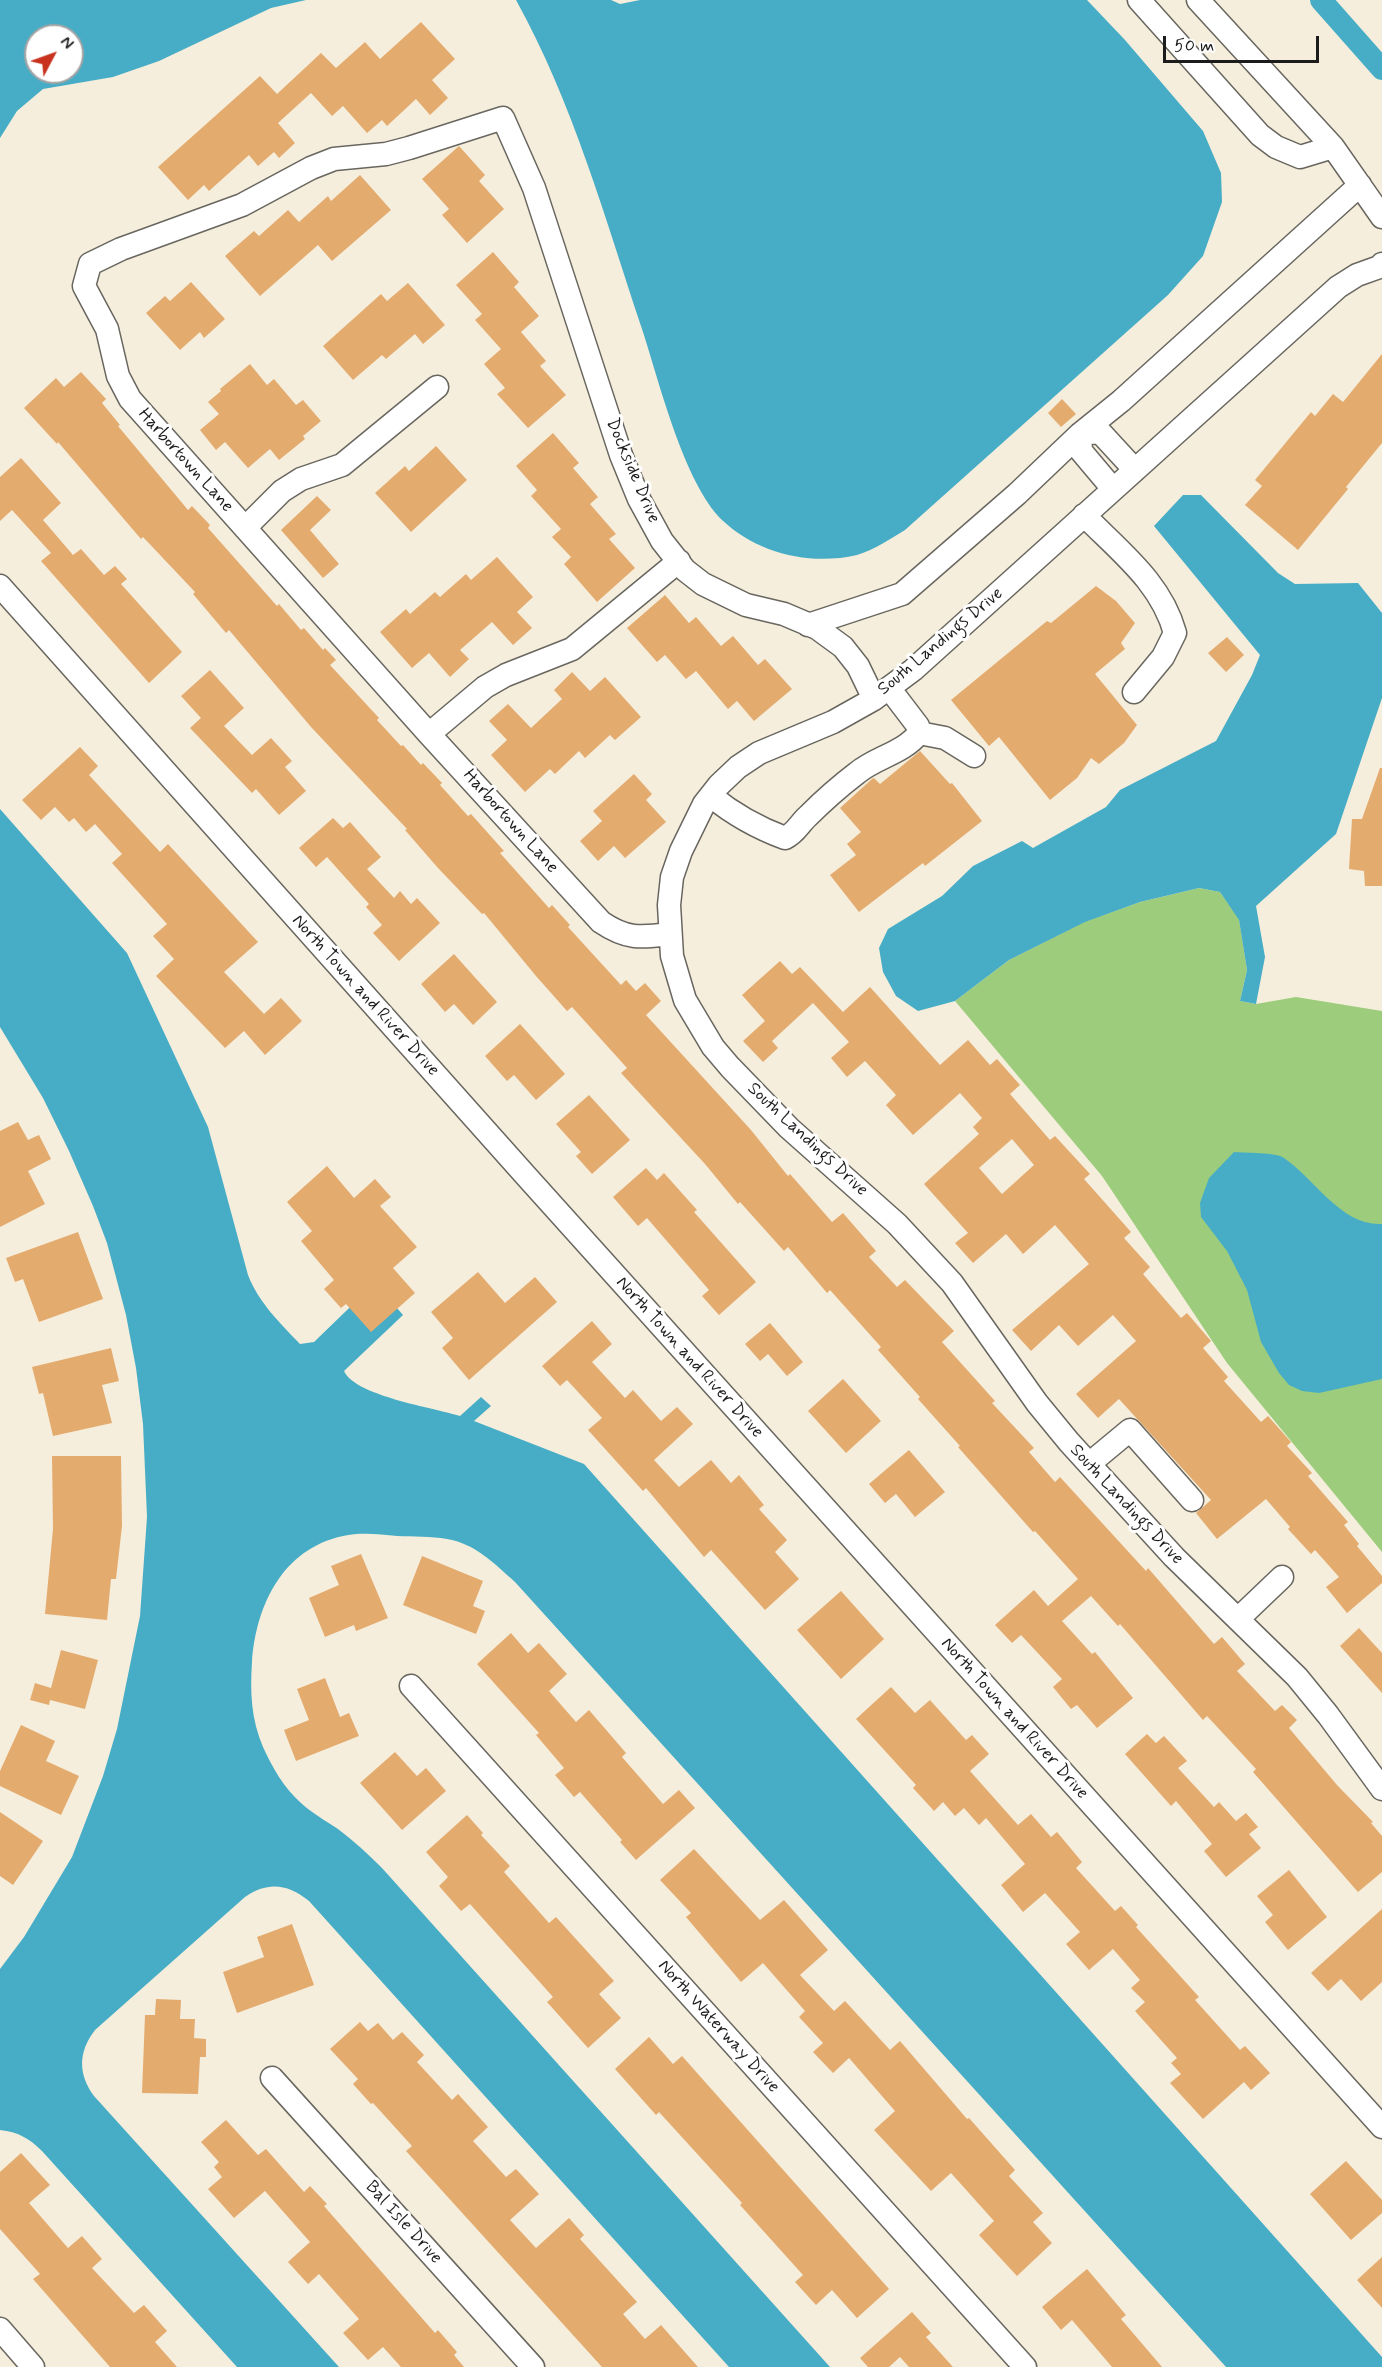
<!DOCTYPE html>
<style>
body{margin:0}
#map{position:relative;width:1382px;height:2367px;overflow:hidden;background:#f5eedc;font-family:Mynerve,sans-serif}
canvas{display:block}
.north{position:absolute;left:24px;top:24px;width:60px;height:60px;box-sizing:border-box;background:#fff;border:2px solid #a4a4a4;border-radius:50%;rotate:49deg;font-size:16px;font-weight:700;line-height:24px;text-align:center;color:#1c1c1c}
.north::after{content:'';display:block;margin:auto;width:21px;height:27px;background:#c8321e;clip-path:polygon(50% 0,100% 100%,50% 72%,0 100%)}
.scale{position:absolute;left:1163px;top:36px;width:156px;height:27px;box-sizing:border-box;border:3px solid #1c1c1c;border-top:0;padding-left:8px;font-size:18px;line-height:21px;white-space:nowrap;color:#1c1c1c;-webkit-text-stroke:4px #fff;paint-order:stroke}
</style>
<div id="map">
<canvas width="1382" height="2367"></canvas>
<div class="north">N</div>
<div class="scale">50 m</div>
</div>
<script>
const g = document.querySelector('canvas').getContext('2d');
g.lineJoin = 'round';
function fillPath(path, color) { g.fillStyle = color; g.fill(path, 'evenodd'); }
function trace(path, color, width, dash) { g.strokeStyle = color; g.lineWidth = width; g.lineCap = dash ? 'butt' : 'round'; g.setLineDash(dash || []); g.stroke(path); }
function drawText(font, color, halo, rows, align = 'center') {
  g.font = font + ' Mynerve,sans-serif'; g.lineWidth = 6; g.setLineDash([]); g.textBaseline = 'middle'; g.strokeStyle = halo; g.fillStyle = color; for (const [text, x, y, turn = 0] of rows) {
    g.save(); g.translate(x, y); g.rotate((+turn || 0) * Math.PI / 180); g.textAlign = isNaN(turn) ? turn : align; if (halo) g.strokeText(text, 0, 0); g.fillText(text, 0, 0); g.restore();
  }
}
const green = new Path2D(`
 M1199,888L1220,892L1239,919L1247,970L1240,1001L1256,1004L1296,997L1382,1011V1552L1227,1363L1102,1176L955,1001L1009,960L1084,922L1140,902Z`);
const water = new Path2D(`
 M0,0H306L271,8L159,61L113,77L43,89L17,111L0,138ZM36,36H72V72H36Z
 M516,0H611L620,4L640,0H1087L1125,40L1203,131L1221,173L1222,202L1203,256L1168,295L905,530C890,539 874,550 857,555C809,566 757,553 722,520C684,483 659,381 642,329C605,218 573,103 516,0Z
 M1183,495H1201L1278,573L1295,584L1358,583L1382,613V698L1336,834L1256,906L1265,957L1256,1004L1240,1001L1247,970L1239,920L1220,892L1199,888L1140,902L1085,922L1009,960L955,1001L918,1011L896,996L883,972L879,948L888,929L942,896L973,866L1022,841L1033,848L1106,807L1120,790L1216,741L1252,675L1260,655L1154,526Z
 M0,809L127,953L208,1127L248,1275C259,1303 280,1323 300,1344L314,1342L375,1283L403,1315L344,1371C355,1396 435,1408 460,1416L481,1397L491,1406L474,1421L584,1464L1382,2357V2367H1226L515,1582C495,1564 474,1543 447,1539C431,1536 413,1537 397,1536C379,1534 360,1532 343,1536C282,1549 256,1606 252,1662C250,1692 251,1719 263,1747C272,1767 284,1788 301,1803C312,1813 326,1821 338,1829C354,1841 368,1854 382,1868L830,2367H729L309,1901C288,1884 268,1881 245,1897L95,2030C78,2052 78,2074 94,2096L339,2367H237L42,2151C29,2138 18,2132 0,2130V1969L24,1937L72,1857L103,1776L117,1729L140,1616L147,1517L143,1424L136,1368L126,1315L107,1243L93,1206L69,1151L43,1098L0,1027Z
 M1234,1152C1246,1153 1276,1152 1284,1158C1315,1179 1341,1226 1382,1224V1379L1319,1393L1302,1391L1289,1385L1279,1373L1261,1342L1247,1290L1227,1251L1201,1217L1200,1203L1209,1178Z`);
const canal = new Path2D(`
 M1321,0L1382,69`);
const building = new Path2D(`
 M421,22L455,59L432,80L448,98L430,115L416,99L387,126L382,120L367,133L343,106L332,116L311,93L278,123L295,143L279,158L274,152L258,166L249,155L209,191L204,185L188,200L158,167L260,76L277,94L321,53L336,68L365,42L380,59Z
 M459,146L485,175L479,181L504,209L467,243L442,215L449,209L422,179Z
 M360,175L391,210L332,261L318,245L260,296L225,256L254,231L259,236L288,210L299,222L328,196L331,201Z
 M493,252L519,282L514,287L539,316L521,332L546,361L540,366L566,395L528,428L497,394L505,388L484,364L501,349L475,320L482,314L456,285Z
 M191,282L225,319L204,338L200,332L180,350L146,313L165,296L170,301Z
 M408,283L445,325L423,344L415,334L386,359L382,355L353,380L323,346L381,294L387,301Z
 M1382,354V443L1346,487L1348,489L1298,550L1245,505L1262,486L1255,480L1311,412L1315,416L1333,394L1343,402Z
 M250,364L267,385L274,379L296,405L303,400L321,421L303,436L305,439L279,460L270,449L248,468L225,442L216,450L200,430L219,414L208,402L221,391L220,389Z
 M81,372L106,399L102,403L120,425L118,426L188,510L192,506L210,525L208,528L277,606L279,604L301,630L304,628L323,650L325,648L336,660L330,665L379,718L377,720L401,746L403,745L421,765L423,763L442,783L440,785L468,816L471,814L504,851L500,853L549,908L552,905L570,925L568,927L621,985L626,980L636,991L645,983L661,1001L646,1015L751,1130L788,1176L790,1174L832,1222L843,1213L876,1251L869,1257L897,1287L905,1280L954,1331L942,1342L995,1401L992,1403L1034,1448L1029,1452L1055,1482L1060,1477L1146,1571L1148,1568L1214,1644L1222,1637L1245,1664L1237,1671L1275,1711L1282,1705L1297,1720L1289,1728L1337,1785L1373,1822L1371,1823L1382,1836V1872L1358,1892L1253,1772L1256,1769L1207,1716L1203,1720L1120,1624L1118,1626L1091,1596L1062,1621L1092,1654L1095,1652L1133,1698L1097,1728L1077,1705L1071,1709L1053,1687L1062,1679L1021,1635L1012,1643L995,1625L1034,1590L1048,1606L1078,1579L1035,1531L1033,1532L958,1447L960,1446L918,1399L920,1397L878,1350L881,1347L830,1290L827,1293L788,1247L784,1251L740,1202L738,1204L705,1164L621,1073L627,1068L572,1007L567,1011L536,976L484,913L482,914L438,868L405,830L407,829L311,727L229,630L226,633L193,594L195,592L143,537L141,539L58,442L57,444L24,408L56,378L64,387Z
 M1062,399L1076,414L1061,427L1048,413Z
 M553,433L579,463L573,468L598,497L590,504L616,534L609,539L635,568L597,602L564,564L571,557L552,537L561,529L531,496L537,490L516,466Z
 M436,446L467,480L411,532L375,493L405,466L409,471Z
 M21,458L61,503L43,520L73,555L81,549L104,575L115,566L127,579L121,584L182,652L149,683L41,561L51,553L12,510L0,521V477Z
 M317,496L331,510L310,530L339,564L323,578L281,530Z
 M497,557L533,597L517,612L532,628L513,645L492,622L460,650L469,659L450,677L429,653L412,668L380,632L406,609L410,614L435,592L440,597L466,574L471,580Z
 M1096,586L1116,601L1135,623L1121,643L1125,649L1095,674L1137,725L1124,743L1099,764L1091,758L1077,778L1050,800L999,737L989,746L951,700L1047,621L1051,623Z
 M665,595L689,623L696,617L721,646L733,636L758,665L765,659L792,689L754,721L737,701L728,709L696,671L686,679L665,655L657,662L627,628Z
 M1227,637L1244,655L1226,672L1208,653Z
 M210,670L244,708L224,726L252,755L271,738L292,761L285,767L306,791L279,815L256,789L252,793L190,728L201,718L181,696Z
 M572,672L590,691L605,677L641,717L615,740L610,735L585,758L579,751L555,774L550,769L525,792L491,755L507,740L489,721L508,704L531,728L562,699L554,690Z
 M80,747L98,766L89,775L160,852L168,844L258,942L224,972L264,1014L281,998L302,1021L265,1055L244,1031L225,1048L156,976L174,959L153,936L167,924L112,863L122,854L95,824L86,832L74,818L69,822L55,807L41,820L22,800Z
 M920,751L950,784L952,783L982,821L925,866L923,863L859,912L830,875L856,855L847,844L861,832L840,808L872,779L874,778L880,784Z
 M1380,768H1382V886H1365L1364,871L1349,869L1352,819H1362Z
 M634,774L652,794L646,800L666,822L625,858L614,846L598,861L580,841L602,821L593,811Z
 M333,818L343,828L350,822L381,857L367,869L394,898L400,891L411,904L417,898L440,923L399,961L373,933L382,925L366,907L369,904L327,857L316,867L299,848Z
 M454,954L497,1002L473,1025L454,1004L445,1012L421,984Z
 M780,961L792,974L800,967L843,1012L870,987L940,1065L968,1040L990,1065L997,1059L1020,1085L1010,1094L1050,1140L1055,1136L1090,1174L1084,1179L1131,1232L1124,1238L1150,1267L1143,1274L1181,1318L1187,1313L1211,1341L1203,1348L1228,1377L1224,1381L1261,1422L1268,1416L1291,1442L1287,1446L1312,1473L1308,1476L1348,1522L1344,1525L1359,1544L1357,1546L1382,1576V1583L1347,1613L1326,1587L1339,1577L1315,1550L1311,1554L1288,1529L1290,1527L1266,1499L1217,1539L1196,1513L1211,1500L1119,1399L1098,1418L1076,1394L1136,1341L1113,1315L1078,1346L1059,1325L1031,1351L1012,1330L1089,1264L1055,1225L1023,1254L1006,1234L973,1263L955,1243L968,1233L924,1184L979,1134L973,1127L982,1118L960,1093L913,1135L886,1105L896,1095L865,1061L847,1077L831,1058L849,1042L813,1003L772,1041L778,1048L763,1062L743,1041L765,1021L742,995ZM1012,1139L1034,1165L1002,1194L979,1168Z
 M520,1024L565,1074L536,1100L514,1075L507,1081L485,1056Z
 M589,1095L630,1140L592,1174L576,1156L581,1152L556,1124Z
 M18,1122L28,1140L39,1135L51,1159L28,1171L45,1204L0,1227V1131Z
 M327,1166L354,1198L375,1179L391,1197L380,1206L417,1247L393,1268L415,1293L371,1332L346,1304L341,1308L324,1289L334,1280L301,1241L312,1231L287,1202Z
 M646,1168L657,1180L664,1173L697,1210L694,1212L756,1282L719,1315L702,1296L709,1290L647,1218L638,1226L613,1197Z
 M78,1232L103,1299L39,1322L23,1279L15,1282L6,1258Z
 M478,1272L505,1303L535,1277L557,1302L469,1380L442,1348L453,1338L431,1312Z
 M592,1321L612,1344L592,1362L625,1398L633,1390L661,1421L677,1407L693,1424L654,1460L679,1487L711,1460L731,1483L739,1475L764,1505L759,1509L787,1540L775,1552L799,1579L765,1610L711,1550L704,1557L646,1488L643,1491L588,1430L602,1418L567,1380L560,1386L542,1366Z
 M770,1323L803,1362L787,1376L768,1354L760,1361L745,1344Z
 M111,1348L119,1381L102,1385L112,1423L53,1436L43,1393L39,1394L32,1367Z
 M843,1379L881,1421L846,1453L808,1411Z
 M909,1450L945,1492L915,1517L896,1494L885,1503L869,1484Z
 M52,1456H121L122,1526L116,1579H111L107,1620L45,1614L53,1529Z
 M361,1554L388,1618L356,1631L354,1625L325,1637L309,1598L339,1585L331,1566Z
 M422,1556L483,1581L473,1606L485,1611L476,1634L403,1605Z
 M841,1591L884,1639L841,1679L797,1630Z
 M1359,1628L1382,1653V1693L1340,1646Z
 M511,1633L528,1653L539,1643L567,1674L549,1691L576,1722L589,1710L626,1753L622,1757L663,1804L679,1790L695,1808L636,1860L620,1842L622,1840L580,1792L574,1797L555,1775L564,1768L536,1735L539,1733L477,1664Z
 M61,1650L98,1660L85,1709L50,1700L49,1705L30,1700L35,1683L51,1688Z
 M325,1678L340,1717L349,1713L359,1736L296,1761L284,1730L309,1720L297,1689Z
 M891,1687L915,1713L930,1700L966,1740L972,1735L989,1754L970,1771L1018,1825L1031,1814L1051,1837L1057,1832L1082,1862L1076,1868L1115,1911L1121,1906L1138,1925L1136,1927L1199,1997L1195,2000L1240,2050L1245,2046L1270,2073L1251,2090L1244,2082L1203,2119L1170,2083L1181,2074L1171,2063L1177,2058L1135,2011L1145,2002L1131,1988L1140,1980L1113,1949L1089,1970L1066,1944L1080,1932L1045,1893L1023,1912L1001,1885L1025,1864L986,1818L979,1825L964,1808L955,1816L943,1802L934,1811L913,1788L916,1785L856,1719Z
 M21,1725L55,1741L46,1761L79,1776L61,1815L0,1786V1771Z
 M1147,1734L1156,1743L1164,1736L1187,1761L1178,1768L1214,1807L1219,1802L1236,1821L1246,1813L1258,1827L1249,1834L1261,1848L1226,1877L1204,1851L1212,1844L1176,1801L1171,1806L1125,1754Z
 M395,1752L417,1776L426,1768L446,1791L402,1830L360,1783Z
 M0,1812L43,1841L13,1885L0,1876Z
 M467,1815L483,1833L481,1835L510,1866L504,1872L549,1923L556,1917L614,1981L599,1994L621,2018L588,2048L547,2002L553,1997L470,1904L461,1911L439,1886L448,1877L426,1852Z
 M694,1849L760,1920L784,1900L828,1950L800,1975L834,2011L845,2001L890,2050L900,2041L967,2119L969,2118L1015,2170L1009,2176L1043,2213L1033,2222L1052,2243L1017,2276L979,2235L994,2221L951,2173L931,2191L874,2130L895,2111L849,2058L833,2073L813,2052L823,2043L799,2017L805,2011L763,1963L741,1982L686,1917L691,1913L660,1880Z
 M1289,1870L1327,1917L1288,1950L1265,1922L1273,1915L1257,1896Z
 M1382,1909V1982L1361,2001L1341,1979L1328,1991L1311,1973Z
 M292,1924L314,1985L237,2013L223,1972L264,1957L257,1937Z
 M156,1999L181,2000L180,2019H195L194,2038L206,2039V2057H200L198,2094L142,2093L145,2015H155Z
 M360,2022L368,2031L378,2023L393,2040L402,2032L424,2055L417,2062L452,2100L458,2094L488,2127L473,2141L506,2177L516,2169L539,2194L510,2220L536,2248L569,2218L584,2235L580,2239L637,2302L623,2314L645,2339L661,2325L698,2367H602L406,2151L412,2146L373,2103L371,2104L353,2084L358,2079L330,2049Z
 M649,2037L673,2064L682,2056L889,2289L857,2318L832,2290L816,2305L795,2282L803,2275L740,2205L742,2203L659,2112L656,2115L615,2069Z
 M226,2120L258,2155L266,2149L304,2192L310,2186L327,2204L324,2206L435,2333L438,2330L457,2352L454,2355L464,2367H401L383,2347L368,2360L343,2333L359,2319L319,2274L308,2284L288,2262L310,2242L265,2191L234,2218L208,2189L222,2177L214,2167L219,2162L201,2142Z
 M21,2153L50,2185L29,2203L68,2248L82,2236L102,2259L92,2268L134,2313L144,2305L167,2331L155,2342L177,2367H110L33,2279L40,2274L0,2229V2172Z
 M1346,2161L1382,2200V2213L1351,2240L1310,2194Z
 M1382,2257V2308L1357,2280Z
 M1087,2269L1126,2315L1121,2319L1162,2367H1112L1072,2320L1061,2330L1042,2307Z
 M912,2312L931,2333L926,2337L953,2367H909L900,2357L889,2367H868L860,2358Z`);
const minor = new Path2D(`
 M1139,0L1260,135L1276,147L1300,157L1333,147
 M1198,0L1333,147L1382,217
 M1382,264V266L1357,275L1338,287L913,670L874,699L833,722L759,753L738,767L719,785L704,804L681,851L672,877L669,905L672,956L685,1000L713,1047L730,1067L789,1128L897,1224L952,1283L1037,1403L1069,1442L1174,1557L1297,1677L1328,1715L1382,1789
 M1113,489L1081,451L1080,434L1100,432L1135,470
 M1084,515C1120,552 1161,582 1175,633L1163,657L1134,692
 M245,528L282,491L301,479L342,465L437,387
 M0,586L527,1177L1382,2127
 M808,625L902,594L1017,494L1080,434L1121,401L1360,185
 M919,733L945,738L974,756
 M429,734L485,687L506,675L572,649L679,561
 M711,796C733,814 758,828 785,838C796,833 799,824 808,816C823,801 840,786 857,773C876,757 904,753 919,733L918,726L889,688
 M669,934C640,938 626,939 601,922L429,734L130,399L118,376L107,329L84,286L90,264L121,249L242,205L311,168L334,159L386,154L409,148L503,118L534,188L621,455L639,499L662,541L685,570L703,584L746,605L784,614L817,628L843,647L858,666L874,699
 M1089,1464L1130,1430L1192,1500
 M1238,1619L1282,1577
 M411,1686L1025,2367
 M272,2078L533,2367
 M0,2329L33,2367`);
const streetNames = [
 ["Harbortown Lane",185,461,48],
 ["Dockside Drive",632,471,67],
 ["South Landings Drive",941,642,-40],
 ["Harbortown Lane",510,822,48],
 ["North Town and River Drive",365,996,48],
 ["South Landings Drive",807,1140,43],
 ["North Town and River Drive",689,1358,48],
 ["South Landings Drive",1126,1505,47],
 ["North Town and River Drive",1014,1719,48],
 ["North Waterway Drive",718,2027,48],
 ["Bal Isle Drive",403,2223,48]
];
fillPath(green, '#9dcd7c');
fillPath(water, '#47adc6');
trace(canal, '#47adc6', 22);
fillPath(building, '#e4ab6f');
trace(minor, '#68665f', 25);
trace(minor, '#fff', 22);
drawText('18px', '#1c1c1c', '#fff', streetNames);
</script>
